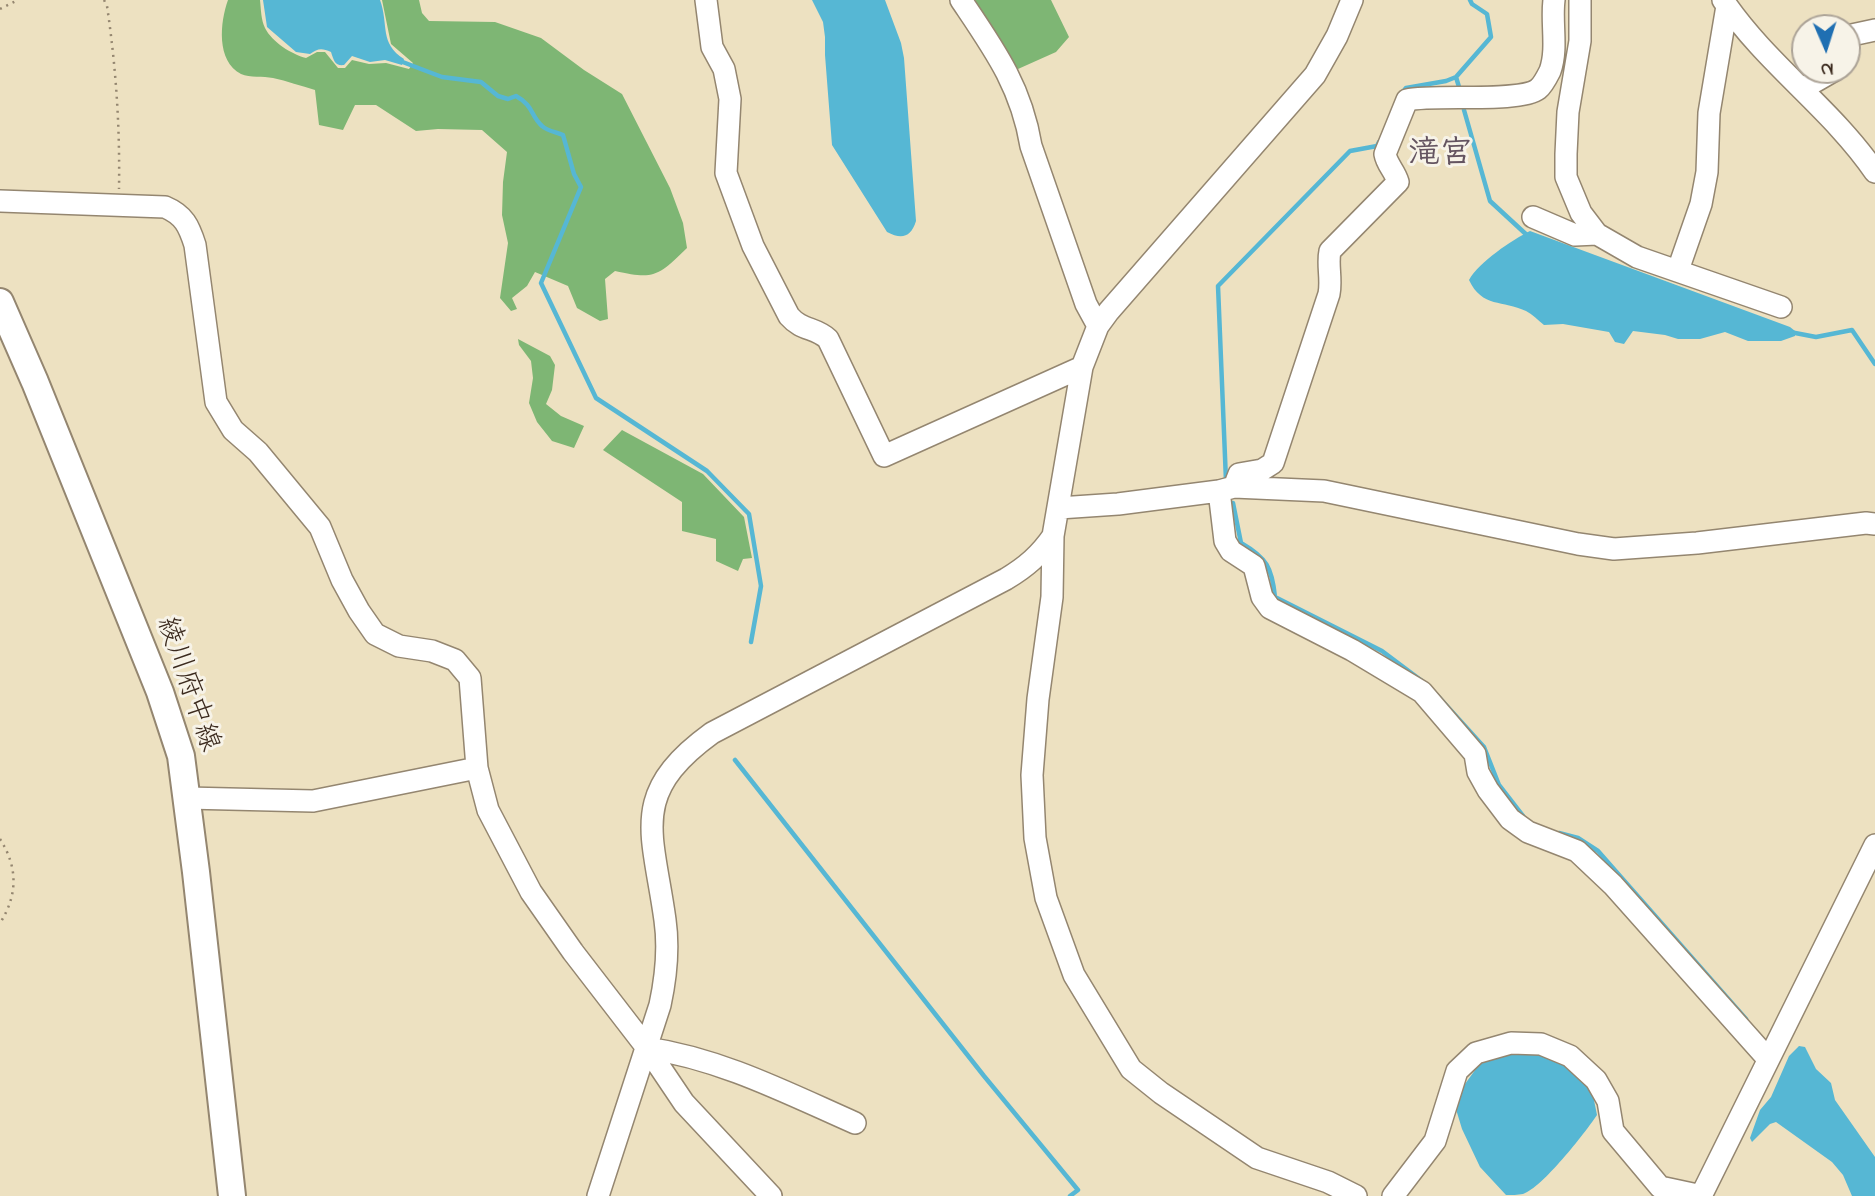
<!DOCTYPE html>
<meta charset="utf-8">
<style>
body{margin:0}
#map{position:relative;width:1875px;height:1196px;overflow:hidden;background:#ede1c1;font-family:"Indie Flower",sans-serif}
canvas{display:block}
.north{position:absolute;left:1791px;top:14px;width:70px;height:70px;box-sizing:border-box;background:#f7f3e8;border:2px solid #aca397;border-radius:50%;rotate:177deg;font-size:19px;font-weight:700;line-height:28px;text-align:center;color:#3b2a1e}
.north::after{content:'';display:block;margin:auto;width:24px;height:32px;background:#1f6fb2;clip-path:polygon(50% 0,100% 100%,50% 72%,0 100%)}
</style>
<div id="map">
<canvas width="1875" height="1196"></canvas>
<div class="north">N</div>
</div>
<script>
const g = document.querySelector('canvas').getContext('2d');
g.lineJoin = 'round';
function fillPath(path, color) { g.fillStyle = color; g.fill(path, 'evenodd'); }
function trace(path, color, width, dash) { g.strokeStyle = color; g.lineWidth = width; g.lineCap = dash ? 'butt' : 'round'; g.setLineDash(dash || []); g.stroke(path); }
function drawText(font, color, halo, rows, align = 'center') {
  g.font = font + ' "Indie Flower","Klee One",sans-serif'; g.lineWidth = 6; g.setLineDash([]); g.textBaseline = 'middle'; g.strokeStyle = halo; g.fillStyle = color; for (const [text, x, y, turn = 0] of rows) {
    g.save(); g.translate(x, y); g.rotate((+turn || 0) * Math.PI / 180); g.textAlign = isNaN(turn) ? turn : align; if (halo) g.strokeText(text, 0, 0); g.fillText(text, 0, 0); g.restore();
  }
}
const forest = new Path2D(`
 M228,0H260C261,9 261,20 265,28C272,42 291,54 306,58L317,52H325L338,68H345L352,60L369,64L386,63L409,69L413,63L391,44L382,0H419L422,13L429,21L495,22L541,38L584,70L622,94L670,188L683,223L687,248C658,276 655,280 615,271L605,279L608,319L600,321L577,308L568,286L535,272L527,286L512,298L517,309L511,311L500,298L508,243L502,215L503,182L507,152L482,130L438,129L416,131L376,105H355L343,130L319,125L315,90C301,86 287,81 273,78C263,76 250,78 241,74C216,61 220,22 228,0Z
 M975,0H1051L1069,37L1056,52L1018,69L1005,52Z
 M518,339L550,356L555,365L552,390L546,404L561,416L584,426L574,448L552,441L537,422L529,403L533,378L531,361L519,345Z
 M622,430L703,474L744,517L752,558L743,559L738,571L716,561V539L682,531V502L603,450Z`);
const water = new Path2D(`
 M263,0H380C389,25 379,43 404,59L402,65L385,60L370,62L352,56L344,65C335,66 334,61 331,52C322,48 318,48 310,54L296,52L267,27Z
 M812,0H885L901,43L904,58L916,221C911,237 902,240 887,232L832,145L825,55V37L823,22Z
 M1530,231L1790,327L1795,331V336L1781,341H1748L1725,332L1700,339H1678L1665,335L1633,331L1624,344L1615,342L1609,332L1563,324L1544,325C1538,320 1532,314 1526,311C1503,300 1482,308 1469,280C1479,262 1512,240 1530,231Z
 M1799,1046L1805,1047L1816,1069L1831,1083L1835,1100L1875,1157V1196H1852L1843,1175L1832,1162L1776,1122L1770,1124L1752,1142L1750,1138L1760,1110L1771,1097L1789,1056Z
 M1505,1048L1558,1053L1592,1090L1597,1115C1585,1133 1542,1188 1523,1194C1518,1195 1511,1195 1506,1195L1480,1167L1462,1129L1455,1106L1465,1084L1478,1066Z`);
const stream = new Path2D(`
 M400,61L442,77L481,82L498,96L508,99L516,96C534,106 530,115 542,126C547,131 556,132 563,135L574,174L581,187L541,283L596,398L707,471L749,514L761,586L751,642
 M1459,87L1456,77L1491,37L1487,14L1472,4L1470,0
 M1402,93L1406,88L1446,81L1456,77
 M1464,110L1490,201L1529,237
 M1790,332L1816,337L1852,330L1875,364
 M1226,481L1218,286L1350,151L1377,146L1379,142
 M1233,503L1241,543C1267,558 1272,568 1275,597L1382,651L1422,681
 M1436,694L1484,747L1499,785L1523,816
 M735,760L984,1076L1078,1190L1070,1196
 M1559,833L1578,838L1598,851L1746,1019`);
const path = new Path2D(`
 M104,0L107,6C116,67 120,127 119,189
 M0,9L18,0
 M0,839C18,867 18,895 0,923`);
const minor = new Path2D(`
 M706,0L712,47L724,69L730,99L726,173L753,246L789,316C802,331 815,327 828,339L884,456L1082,367
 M961,0C994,49 1021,86 1031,146L1086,304L1098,326
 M1352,0L1337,36L1315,75L1109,311L1098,326L1082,367L1053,536L1052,597L1038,699L1032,775L1035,838L1046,898L1074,975L1131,1069L1161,1093L1257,1158L1328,1182L1356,1196
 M1580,0V41L1568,112L1566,154V177L1581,213L1597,234L1637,257L1781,307
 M1723,0C1766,64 1832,109 1875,172
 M1847,36L1875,30
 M1802,89L1835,70
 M0,201L165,207C184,215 189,226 195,245L216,402L233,430L258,452L320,527L342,580L359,611L375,634L399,646L432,651L455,660L470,678L477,768L488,810L531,892L573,952L647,1048L684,1103L771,1196
 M1533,217L1575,235L1597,234
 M1678,270L1701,204L1707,172L1709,113L1727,6
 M1234,487L1239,474L1262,470L1273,463L1329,294C1332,279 1327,265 1330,251L1398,182C1395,171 1387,165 1385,154L1407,100C1434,94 1520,103 1538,89C1542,86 1548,75 1550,71C1558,49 1551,23 1554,0
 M1219,491L1225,541L1231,551L1254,566L1262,597L1270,608L1352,650L1422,692L1475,754L1478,772L1488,790L1510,819L1528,832L1577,851L1613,885L1768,1059
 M1059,508L1118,504L1219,491L1234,487L1324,491L1578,544L1614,549L1697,543L1866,523L1875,524
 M187,798L313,801L477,768
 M647,1048C721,1059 787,1093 855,1123
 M598,1196L660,1005C666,977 669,948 665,920C653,832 628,794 712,733L1006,579C1026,567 1040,555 1053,536
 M1393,1196L1435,1141L1457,1071L1476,1053L1511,1043L1541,1044L1570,1056L1596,1080L1608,1101L1613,1131L1660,1187L1702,1196
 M1701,1196L1875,845`);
const major = new Path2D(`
 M0,302L35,382L160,692L181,756L196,872L232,1196`);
const streetNames = [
 ["綾川府中線",186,685,71]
];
const quarterNames = [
 ["滝宮",1440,157]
];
fillPath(forest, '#7eb674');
fillPath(water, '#56b7d4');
trace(stream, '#56b7d4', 4.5);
trace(minor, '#948670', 24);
trace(major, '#948670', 30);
trace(path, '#948670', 2.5, [2, 5]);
trace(minor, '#fff', 21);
trace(major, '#fff', 26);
drawText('28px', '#3b2a1e', '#f7f3e8', streetNames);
drawText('bold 32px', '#645460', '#f7f3e8', quarterNames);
</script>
